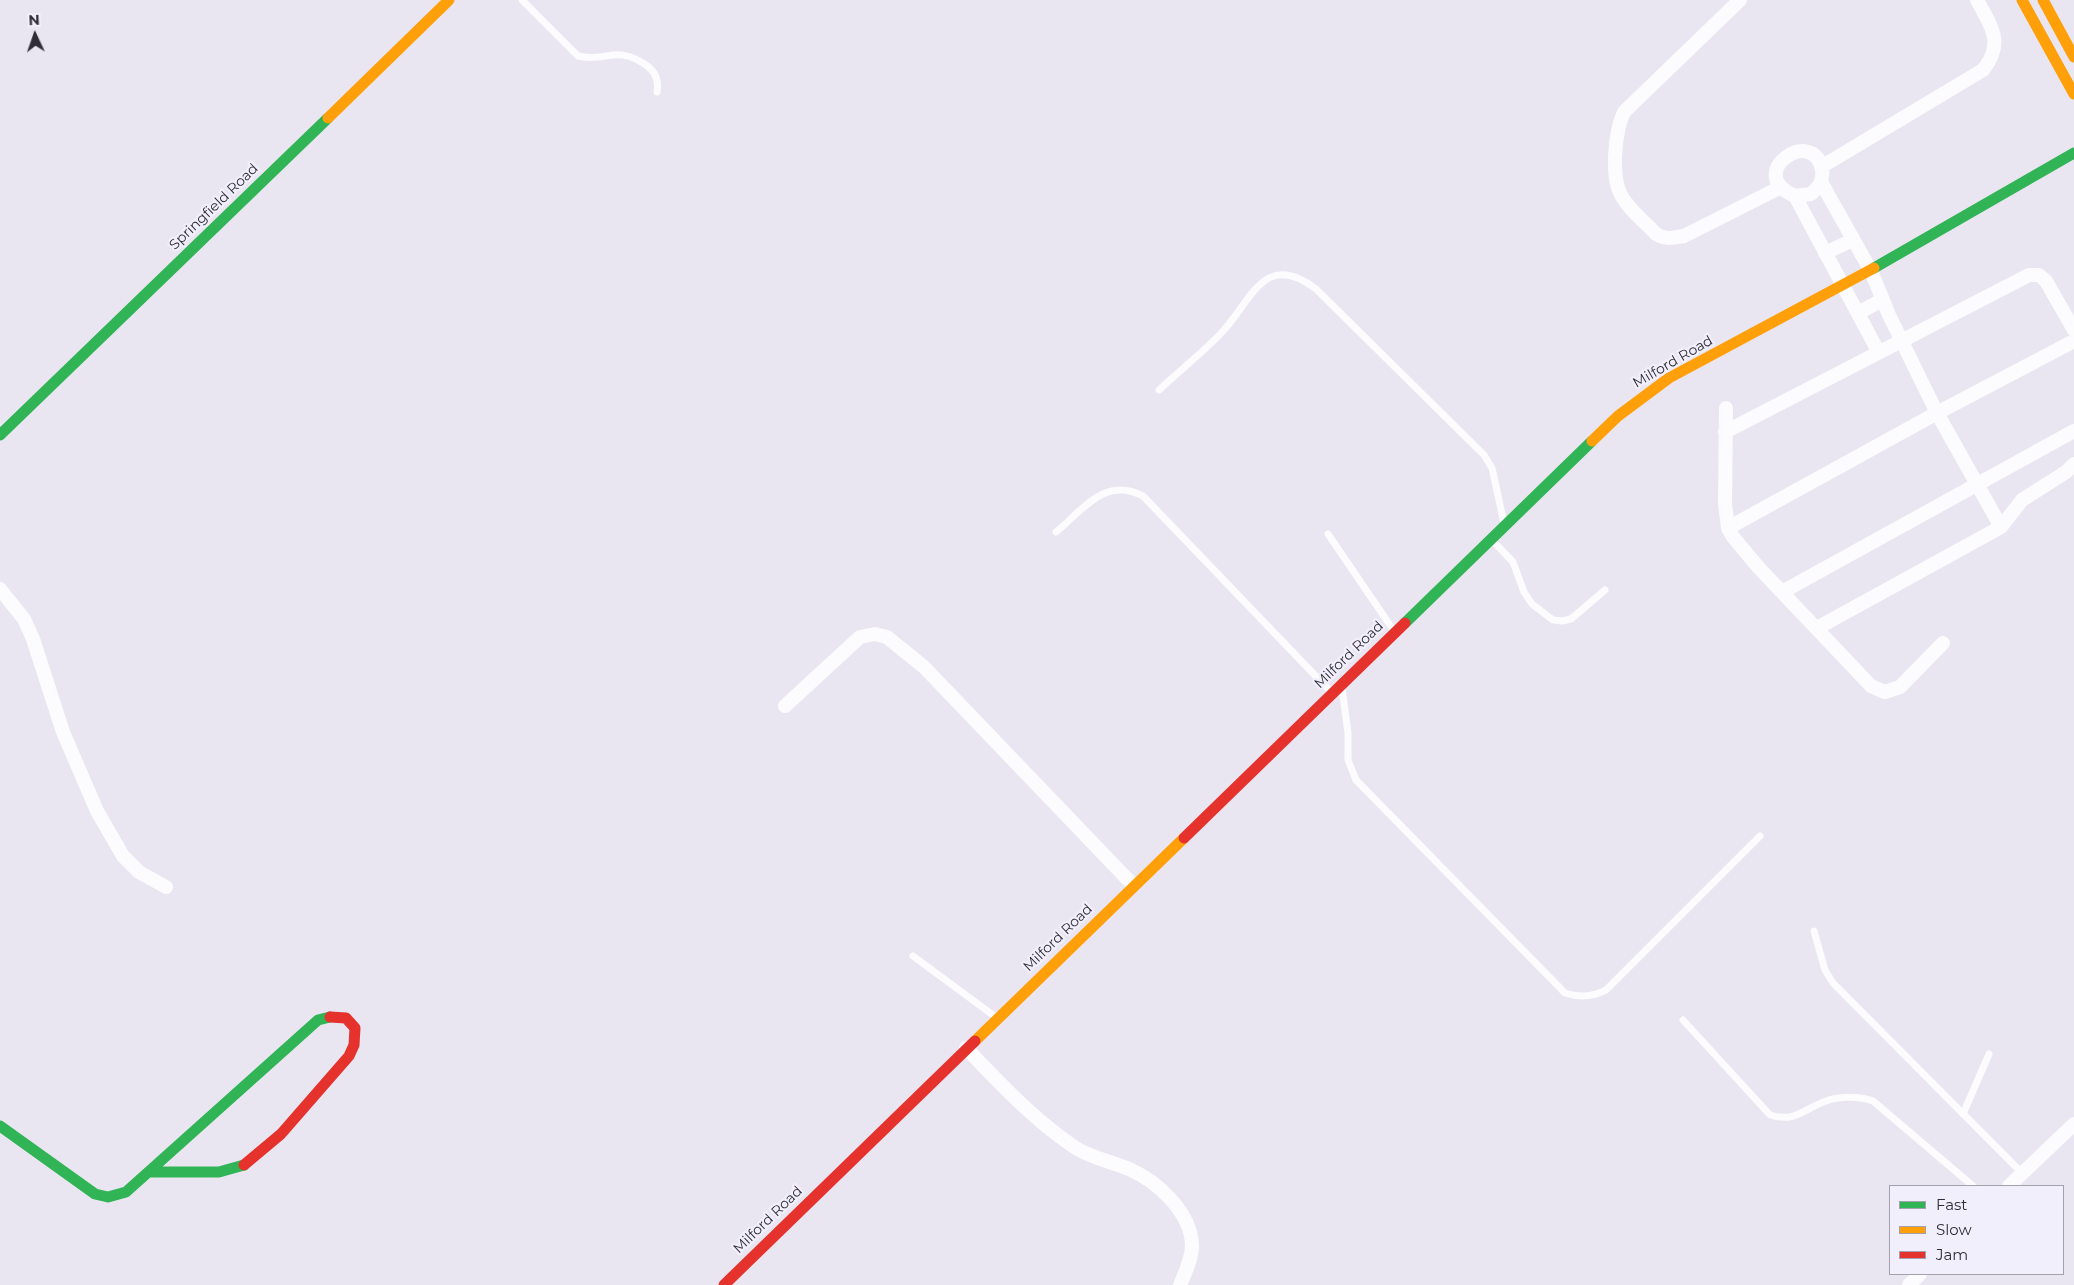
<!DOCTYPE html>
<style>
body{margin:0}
#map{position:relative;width:2074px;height:1285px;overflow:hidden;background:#e9e6f1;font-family:Montserrat,sans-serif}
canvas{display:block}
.legend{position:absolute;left:1889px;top:1185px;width:175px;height:90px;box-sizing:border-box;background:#f2effc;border:1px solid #a4a1ac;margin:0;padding:6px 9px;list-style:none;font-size:15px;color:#2f2d35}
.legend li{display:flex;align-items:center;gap:10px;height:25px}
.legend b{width:25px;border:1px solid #a4a1ac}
.north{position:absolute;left:10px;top:10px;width:50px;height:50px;-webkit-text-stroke:4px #f2effc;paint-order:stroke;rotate:357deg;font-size:14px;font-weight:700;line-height:20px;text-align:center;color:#2f2d35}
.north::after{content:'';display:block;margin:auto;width:18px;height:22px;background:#2f2d35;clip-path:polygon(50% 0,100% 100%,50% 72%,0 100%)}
</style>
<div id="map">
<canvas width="2074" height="1285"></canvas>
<ul class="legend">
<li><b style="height:6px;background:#30b455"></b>Fast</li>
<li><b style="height:6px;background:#ff9f0a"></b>Slow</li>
<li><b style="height:6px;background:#e5322d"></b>Jam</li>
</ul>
<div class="north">N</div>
</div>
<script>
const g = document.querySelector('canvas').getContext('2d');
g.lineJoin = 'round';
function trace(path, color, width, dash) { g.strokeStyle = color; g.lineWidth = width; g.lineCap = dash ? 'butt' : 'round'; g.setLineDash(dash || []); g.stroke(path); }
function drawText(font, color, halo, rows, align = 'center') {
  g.font = font + ' Montserrat,sans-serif'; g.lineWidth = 4.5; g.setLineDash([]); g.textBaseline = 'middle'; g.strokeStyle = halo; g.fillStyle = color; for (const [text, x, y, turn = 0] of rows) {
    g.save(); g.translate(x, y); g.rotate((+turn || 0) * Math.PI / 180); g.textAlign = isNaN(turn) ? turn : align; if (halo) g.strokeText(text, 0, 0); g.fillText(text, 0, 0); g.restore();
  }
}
const lane = new Path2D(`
 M522,0L578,56C607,63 615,44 646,65C656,72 659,81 657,92
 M1159,390C1180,370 1205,351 1224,330C1252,299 1265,250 1316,289L1484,455L1492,468L1504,523
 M1056,532C1083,510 1105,476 1143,496L1331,692
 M1328,534L1394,631
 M1492,540L1513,562L1524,592L1532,604L1553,620L1562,621L1571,619L1605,590
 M1342,688L1348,733V760L1356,780L1565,993C1580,998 1592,997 1606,990L1760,836
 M1814,931L1825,970L1833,983L2023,1174
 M913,956L997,1018
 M1683,1020L1770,1115C1796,1123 1803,1109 1826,1101C1839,1096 1860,1096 1873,1101L1973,1186
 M1963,1114L1989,1054`);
const street = new Path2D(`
 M1740,0L1624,112C1615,131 1611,173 1620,193C1627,208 1645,222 1656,234C1666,240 1673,238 1684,236L1781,187
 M1821,167L1983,70C2005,43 1991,26 1977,0
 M1821,182L1871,271L1889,315L1937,413L2001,527
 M1795,196L1811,194C1818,188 1824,181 1822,170C1814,124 1742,174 1795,196L1878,351
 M1825,253L1853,240
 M1858,313L1882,300
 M1726,408L1725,504L1728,528L1733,537L1759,568L1871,686L1885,692L1900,687L1943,643
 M1725,432L2029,275H2039L2046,281L2074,330
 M1728,528L1937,413L2074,341
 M0,589L24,619L33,639L63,732L97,811L123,856L139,872L166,887
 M1782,592L2074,431
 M1817,628L2001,527L2022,500L2066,472L2074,464
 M785,706L860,637L875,634L887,637L924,667L1133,885
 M966,1048C999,1082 1031,1117 1070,1144C1087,1157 1110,1161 1129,1169C1157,1181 1191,1212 1192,1245C1192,1259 1185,1273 1180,1285
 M2009,1186L2074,1124
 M1909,1285L1920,1274`);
const fast = new Path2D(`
 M1874,268L2074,153
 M0,435L328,118
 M1405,623L1592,441
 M0,1126L95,1194L108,1197L126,1192L318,1020L330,1017
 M151,1172H219L244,1165`);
const slow = new Path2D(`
 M2022,0L2074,94
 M2043,0L2074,57
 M328,118L449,0
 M1592,441L1618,416L1669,378L1874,268
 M975,1041L1184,838`);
const jam = new Path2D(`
 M1184,838L1405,623
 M244,1165L281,1134L349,1056L354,1045L355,1028L346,1018L330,1017
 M724,1285L975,1041`);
const streetNames = [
 ["Springfield Road",214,207,-44],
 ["Milford Road",1673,362,-30],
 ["Milford Road",1349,655,-44],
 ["Milford Road",1058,938,-44],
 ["Milford Road",768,1220,-44]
];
trace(lane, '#fcfbfd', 7);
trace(street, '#fcfbfd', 14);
trace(fast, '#30b455', 11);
trace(slow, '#ff9f0a', 11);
trace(jam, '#e5322d', 11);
drawText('14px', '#2f2d35', '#f2effc', streetNames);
</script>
